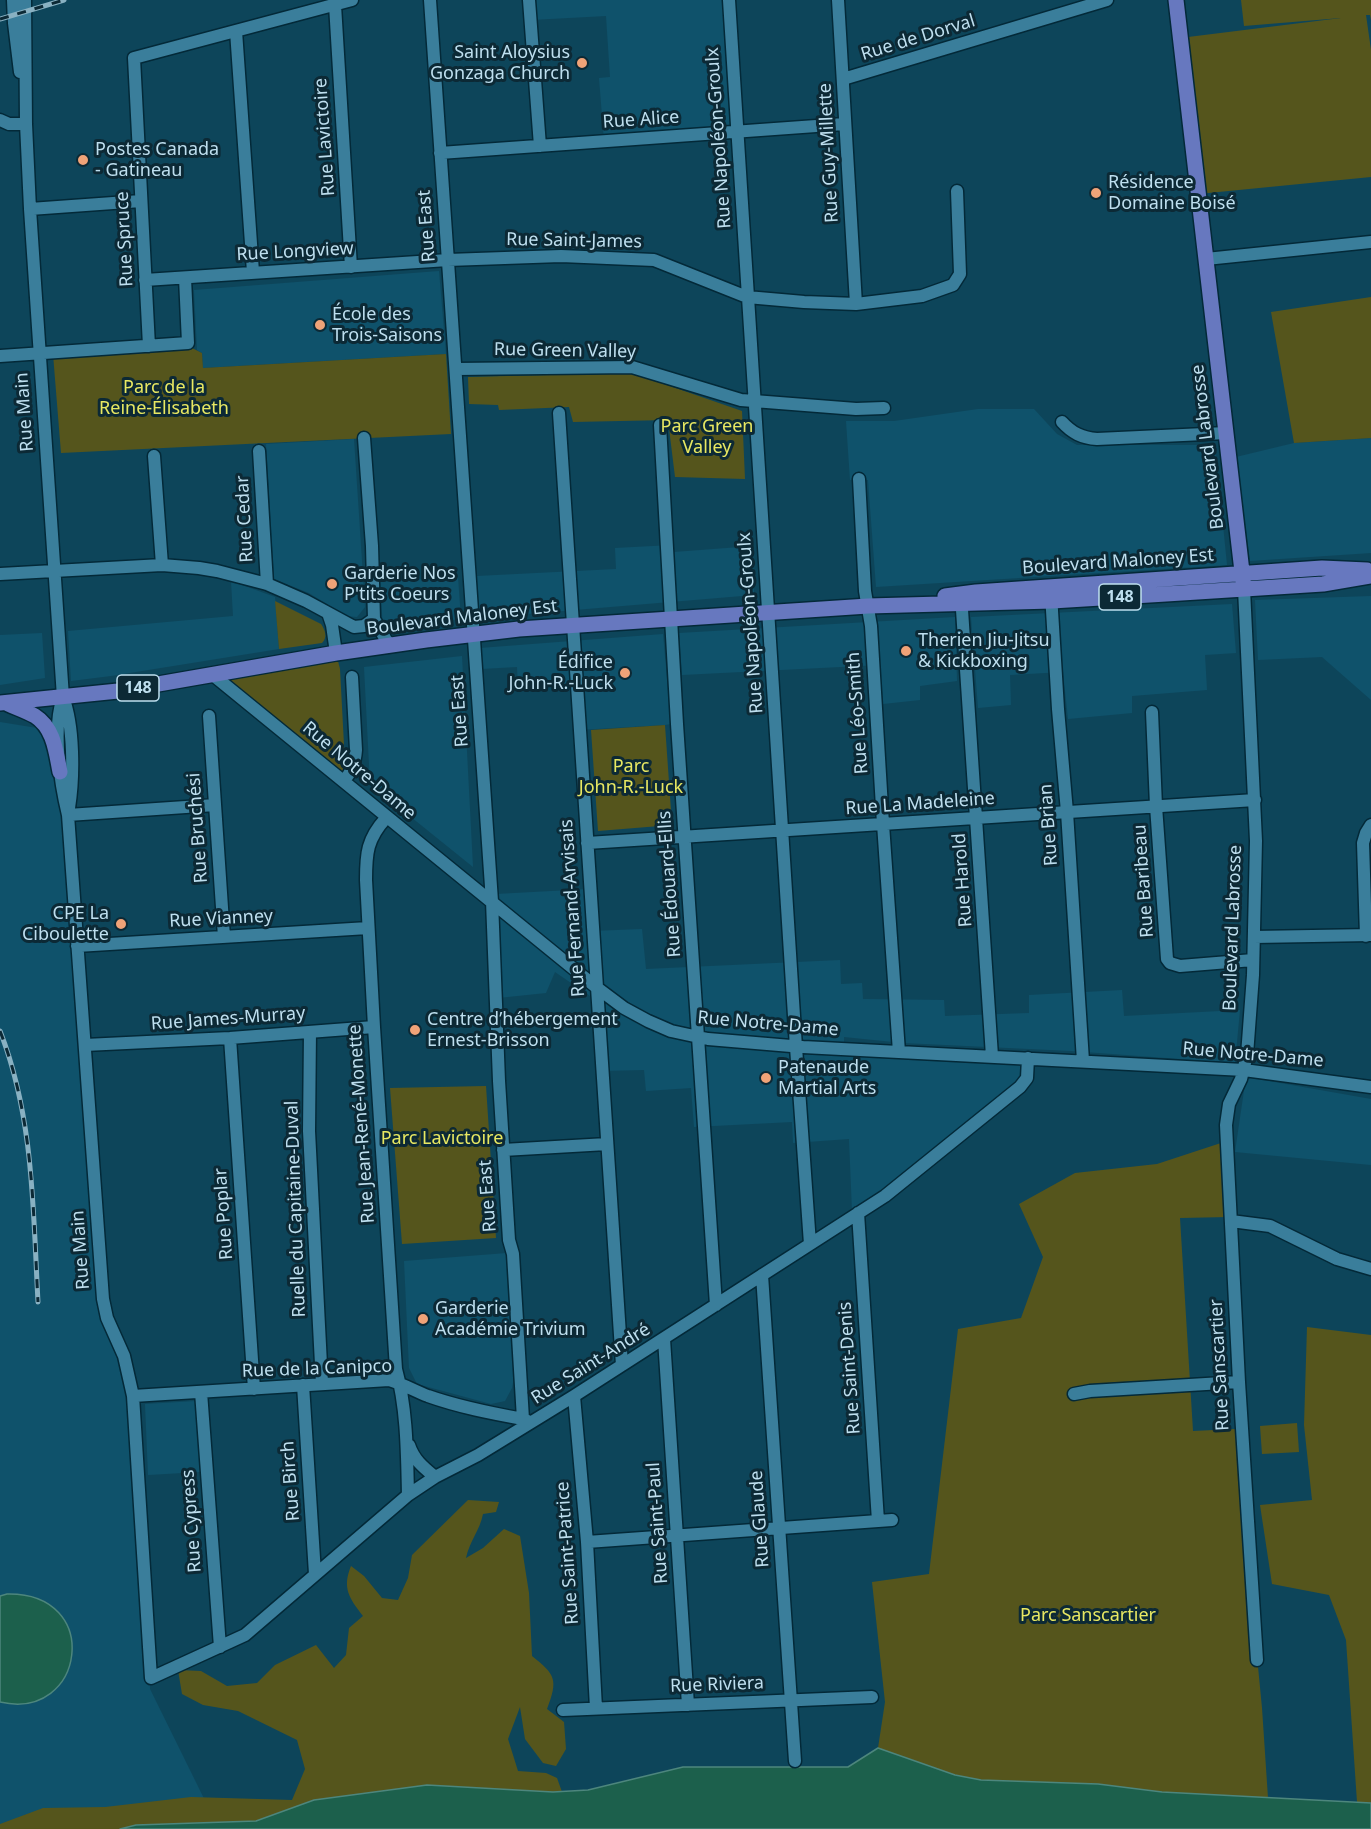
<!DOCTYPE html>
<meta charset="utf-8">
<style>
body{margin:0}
canvas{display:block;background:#0d455a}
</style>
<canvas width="1371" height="1829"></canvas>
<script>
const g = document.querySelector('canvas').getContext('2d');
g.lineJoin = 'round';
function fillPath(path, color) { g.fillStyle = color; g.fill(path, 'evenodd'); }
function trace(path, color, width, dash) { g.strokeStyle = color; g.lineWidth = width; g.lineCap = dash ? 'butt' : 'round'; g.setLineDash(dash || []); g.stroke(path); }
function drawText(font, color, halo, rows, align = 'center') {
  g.font = font + ' "Noto Sans",sans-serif'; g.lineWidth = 6; g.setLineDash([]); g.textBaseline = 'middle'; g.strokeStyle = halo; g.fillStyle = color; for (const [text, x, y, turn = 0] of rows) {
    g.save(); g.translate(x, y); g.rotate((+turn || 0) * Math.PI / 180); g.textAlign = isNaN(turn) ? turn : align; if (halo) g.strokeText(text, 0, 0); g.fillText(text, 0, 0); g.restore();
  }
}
const built = new Path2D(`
 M529,0H729L738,131L604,141L599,78L610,77L606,16L531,20Z
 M439,271L446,354L203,368L202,353L197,350L194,290Z
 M978,409H1034L1057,434L1077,445H1215L1227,565L876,587L868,480H850L846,421H894Z
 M1371,438V553L1250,561L1236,457L1294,443Z
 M354,439L365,607L357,617L346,616L309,593L274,579L266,444Z
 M672,545L674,552L753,546L754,595L479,618L477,576L616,569L615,548Z
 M458,577L461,619L383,629L380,582Z
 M231,581L275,597L279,649L111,676L71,681L68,631L233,616Z
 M1371,596V700L1322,657L1258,660L1255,600Z
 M1232,604L1236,653L1205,655L1207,690L1132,696V713L1068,719L1063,672L1010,675L1011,705L978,708L971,617Z
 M955,617L957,681L920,686V700L883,704L880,665L682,675L679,633Z
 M42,633L45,678L0,685V635Z
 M663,634L671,724L665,725L579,730L574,684L518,687L517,667L481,669L480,648Z
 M462,656L473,867L370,784L364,667Z
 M0,722L37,728L58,749L104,1324L136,1408L150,1689L219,1829H0Z
 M589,889L592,931L642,929L646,969L840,960L841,984L862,983L863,999L944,1000L945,1016L1029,1013V995L1122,990L1124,1016L1240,1010L1235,1063L1071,1051L903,1043L844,1037V1049L1028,1058L1027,1078L901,1184L852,1211L849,1139L793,1143L792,1122L694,1127L691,1088L646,1091L644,1070L599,1071L593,998L555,972L546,993L498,998L496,894Z
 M1246,1077L1371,1099V1165L1235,1152Z
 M507,1253L514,1377L512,1388L505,1401L491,1404L417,1384L409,1368L404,1261Z
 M196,1401L200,1472L148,1475L145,1404Z`);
const green = new Path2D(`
 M1241,0H1371V20L1370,15H1366L1371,50V177L1198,194L1180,38L1341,18L1244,26Z
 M1371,297V438L1294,443L1271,312Z
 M190,347L202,353L203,368L446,354L451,434L61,453L53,354Z
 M626,373L641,376L742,411L745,479L675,477L668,420L573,422L569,407L499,410L498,405L469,404L468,377Z
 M275,601L321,624C325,630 328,637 322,643L279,649Z
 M336,653L340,669L345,764L344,781L213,675Z
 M665,725L672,825L598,831L591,730Z
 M486,1086L496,1238L402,1244L390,1088Z
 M1224,1142L1229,1217L1180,1218L1193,1431L1235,1429L1262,1708L1268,1798L1162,1792L1098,1784L981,1780L955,1775L878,1748L885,1702L872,1582L929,1574L958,1329L1021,1318L1043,1257L1019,1204L1075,1173L1157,1164Z
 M1307,1327L1371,1335V1803L1357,1802L1346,1640L1329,1595L1272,1584L1260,1505L1312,1500L1304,1425Z
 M1297,1423L1299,1452L1262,1454L1260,1426Z
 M468,1500L499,1502L496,1512L483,1514C480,1530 469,1542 466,1558L483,1548L504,1529L520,1536L529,1593L532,1656C556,1675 558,1680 547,1709L564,1722L566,1749L556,1766L543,1763L525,1739L520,1707L508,1739L518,1771L546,1773L557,1778L566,1803L263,1829H0V1824L43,1808L105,1807L191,1797L292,1800L305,1769L297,1740L238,1711L203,1705L182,1694L178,1670L201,1671L227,1686L257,1683L275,1665L316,1645L334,1668L346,1655L349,1628L363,1616C349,1598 342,1588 351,1566L364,1576L382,1598L398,1600L408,1578L412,1555Z`);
const water = new Path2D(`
 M7,1594C104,1592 85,1722 0,1702V1596Z
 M878,1748L955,1775L981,1780L1098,1784L1162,1792L1371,1803V1829H120L136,1825L256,1821L314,1800L427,1785L553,1792L588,1790L683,1767H848Z`);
const minor = new Path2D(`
 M13,0L14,23L20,72
 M25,0L26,124L30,209L63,697C74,726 74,776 69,808
 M430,0L492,901L499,1081L509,1240L513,1254L523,1419
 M529,0L540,146
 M729,0L796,1047L810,1244
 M838,0L856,304
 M335,5L351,267
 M236,31L253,272
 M843,79L1107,0
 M0,120L9,124H26
 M440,153L844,124
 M30,209L141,201
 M1206,259L1371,242
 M145,280L448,260L561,256L654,260L747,297L804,302L856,304L922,296L953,285L960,274L957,191
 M149,346L134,58L352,0
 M0,356L188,343L185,278
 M457,369L632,367L741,400L856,409L884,408
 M559,413L622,1365
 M1062,422C1072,433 1082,438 1097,439L1226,433
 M660,425L677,724L716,1305
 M364,438L372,546L374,619L386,640L391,645
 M259,451L267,584
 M154,456L162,565
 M859,479L865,591L871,626L883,824L899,1052
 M0,574L162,565L199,568L217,571L267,584L306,601L354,627L364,626L374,619
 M1244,589L1256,841L1253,975L1247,1055L1241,1079L1229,1104L1226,1125L1239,1382L1257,1660
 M1051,594L1058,709L1067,812L1083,1061
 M961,595L992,1056
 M328,613L332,625L336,653
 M213,675L596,987L624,1008L648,1021L671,1031L708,1039L803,1047L1244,1070L1371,1087
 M63,697C52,729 60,782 68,815L103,1299L107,1318L124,1356L133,1396L151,1678L245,1635L408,1495L435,1477L478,1455L574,1396L885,1196L1020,1087L1027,1078L1028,1058
 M1152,712L1156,806L1167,959L1170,963L1180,966L1253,960
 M209,716L224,937
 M344,781C352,771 355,763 356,750L352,677
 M68,815L215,805
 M386,818C367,839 366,853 366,880L374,1027L396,1369C407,1409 407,1453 408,1495
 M587,843L1255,800
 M1366,936L1363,843L1366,833L1371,825
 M1254,937L1371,935
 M77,946L368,928
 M310,1032L309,1131L322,1384
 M230,1038L254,1389
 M85,1045L230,1038L374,1027
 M503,1150L607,1144
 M858,1213L878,1521
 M1231,1221L1270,1226L1337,1259L1371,1269
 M762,1275L795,1761
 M664,1339L688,1705
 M303,1385L315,1574
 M201,1392L220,1647
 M1074,1394L1090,1391L1239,1382
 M133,1396L389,1380C403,1384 415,1391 428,1396C459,1407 490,1413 523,1419L530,1422
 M574,1396L587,1542L596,1708
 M409,1445C414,1460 423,1467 435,1477
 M587,1542L892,1520
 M563,1710L872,1697`);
const major = new Path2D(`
 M1176,0L1244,589
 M945,596L976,592L1322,568L1367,570
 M0,703L118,691L336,653L426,640L519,629L868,606L1052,601L1166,594L1323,584L1371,576
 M8,704C17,708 26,711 35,716C54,728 56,752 60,772`);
const rail = new Path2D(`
 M0,19L64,0
 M0,1031C34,1118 33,1211 38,1302`);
const markers = [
 [582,63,6,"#f0a378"],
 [83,160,6,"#f0a378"],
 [1096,193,6,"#f0a378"],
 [320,325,6,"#f0a378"],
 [332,584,6,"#f0a378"],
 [906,651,6,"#f0a378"],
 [625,673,6,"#f0a378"],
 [121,924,6,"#f0a378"],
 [415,1030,6,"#f0a378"],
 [766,1078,6,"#f0a378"],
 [423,1319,6,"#f0a378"]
];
const shields = [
 [1120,597,42],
 [138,688,42]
];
const shieldNames = [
 ["148",1120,597],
 ["148",138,688]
];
const streetNames = [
 ["Rue de Dorval",918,38,-17],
 ["Rue Alice",641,120,-4],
 ["Rue Lavictoire",325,137,-94],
 ["Rue Napoléon-Groulx",719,138,-94],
 ["Rue Guy-Millette",829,153,-93],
 ["Rue East",427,226,-94],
 ["Rue Spruce",125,239,-93],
 ["Rue Saint-James",574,241,1],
 ["Rue Longview",295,252,-3],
 ["Rue Green Valley",565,351,1],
 ["Rue Main",25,412,-94],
 ["Boulevard Labrosse",1208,447,-97],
 ["Rue Cedar",245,519,-93],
 ["Boulevard Maloney Est",1118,562,-4],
 ["Boulevard Maloney Est",462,618,-7],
 ["Rue Napoléon-Groulx",751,623,-94],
 ["Rue East",460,711,-94],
 ["Rue Léo-Smith",858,713,-94],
 ["Rue Notre-Dame",359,771,40],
 ["Rue La Madeleine",920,804,-4],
 ["Rue Brian",1049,825,-94],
 ["Rue Bruchési",198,828,-94],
 ["Rue Harold",963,880,-94],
 ["Rue Baribeau",1144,881,-94],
 ["Rue Édouard-Ellis",670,884,-94],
 ["Rue Fernand-Arvisais",573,908,-94],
 ["Rue Vianney",221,919,-3],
 ["Boulevard Labrosse",1233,928,-88],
 ["Rue James-Murray",228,1019,-4],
 ["Rue Notre-Dame",768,1024,5],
 ["Rue Notre-Dame",1253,1055,5],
 ["Rue Jean-René-Monette",362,1124,-94],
 ["Rue East",488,1196,-94],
 ["Ruelle du Capitaine-Duval",296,1209,-92],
 ["Rue Poplar",224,1214,-94],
 ["Rue Main",81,1250,-94],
 ["Rue Saint-André",591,1364,-32],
 ["Rue Sanscartier",1220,1365,-93],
 ["Rue Saint-Denis",850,1368,-94],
 ["Rue de la Canipco",317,1369,-2],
 ["Rue Birch",291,1481,-94],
 ["Rue Glaude",760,1519,-94],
 ["Rue Cypress",192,1521,-94],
 ["Rue Saint-Paul",658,1523,-94],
 ["Rue Saint-Patrice",568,1553,-94],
 ["Rue Riviera",717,1685,-2]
];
const poiNames = [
 ["Saint Aloysius",570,53,"right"],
 ["Gonzaga Church",570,74,"right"],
 ["Postes Canada",95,150],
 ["- Gatineau",95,171],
 ["Résidence",1108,183],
 ["Domaine Boisé",1108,204],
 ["École des",332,315],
 ["Trois-Saisons",332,336],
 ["Garderie Nos",344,574],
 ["P'tits Coeurs",344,595],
 ["Therien Jiu-Jitsu",918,641],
 ["& Kickboxing",918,662],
 ["Édifice",613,663,"right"],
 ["John-R.-Luck",613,684,"right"],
 ["CPE La",109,914,"right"],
 ["Ciboulette",109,935,"right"],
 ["Centre d’hébergement",427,1020],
 ["Ernest-Brisson",427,1041],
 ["Patenaude",778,1068],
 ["Martial Arts",778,1089],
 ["Garderie",435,1309],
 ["Académie Trivium",435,1330]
];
const parkNames = [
 ["Parc de la",164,388],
 ["Reine-Élisabeth",164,409],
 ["Parc Green",707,427],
 ["Valley",707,448],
 ["Parc",631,767],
 ["John-R.-Luck",631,788],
 ["Parc Lavictoire",442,1139],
 ["Parc Sanscartier",1088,1616]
];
fillPath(built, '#0f526b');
fillPath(green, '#55551c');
fillPath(water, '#1c604c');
trace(water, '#4d867d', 1.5);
trace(minor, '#032938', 15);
trace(major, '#032938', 18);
trace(minor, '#3a7e9b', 12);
trace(major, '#6778bf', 15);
trace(rail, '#89b1c2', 5);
trace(rail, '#0c2935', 3, [9]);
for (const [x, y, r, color] of markers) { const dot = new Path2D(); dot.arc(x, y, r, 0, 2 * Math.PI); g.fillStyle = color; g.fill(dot); trace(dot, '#0c2935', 2); }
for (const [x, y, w] of shields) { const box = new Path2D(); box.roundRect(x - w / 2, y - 13, w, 26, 4.5); g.fillStyle = '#0c2935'; g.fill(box); trace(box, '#bedfef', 1.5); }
drawText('bold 16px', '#bedfef', null, shieldNames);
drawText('18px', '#bedfef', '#0c2935', streetNames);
drawText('18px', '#bedfef', '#0c2935', poiNames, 'left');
drawText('18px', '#e8e862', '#0c2935', parkNames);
</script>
